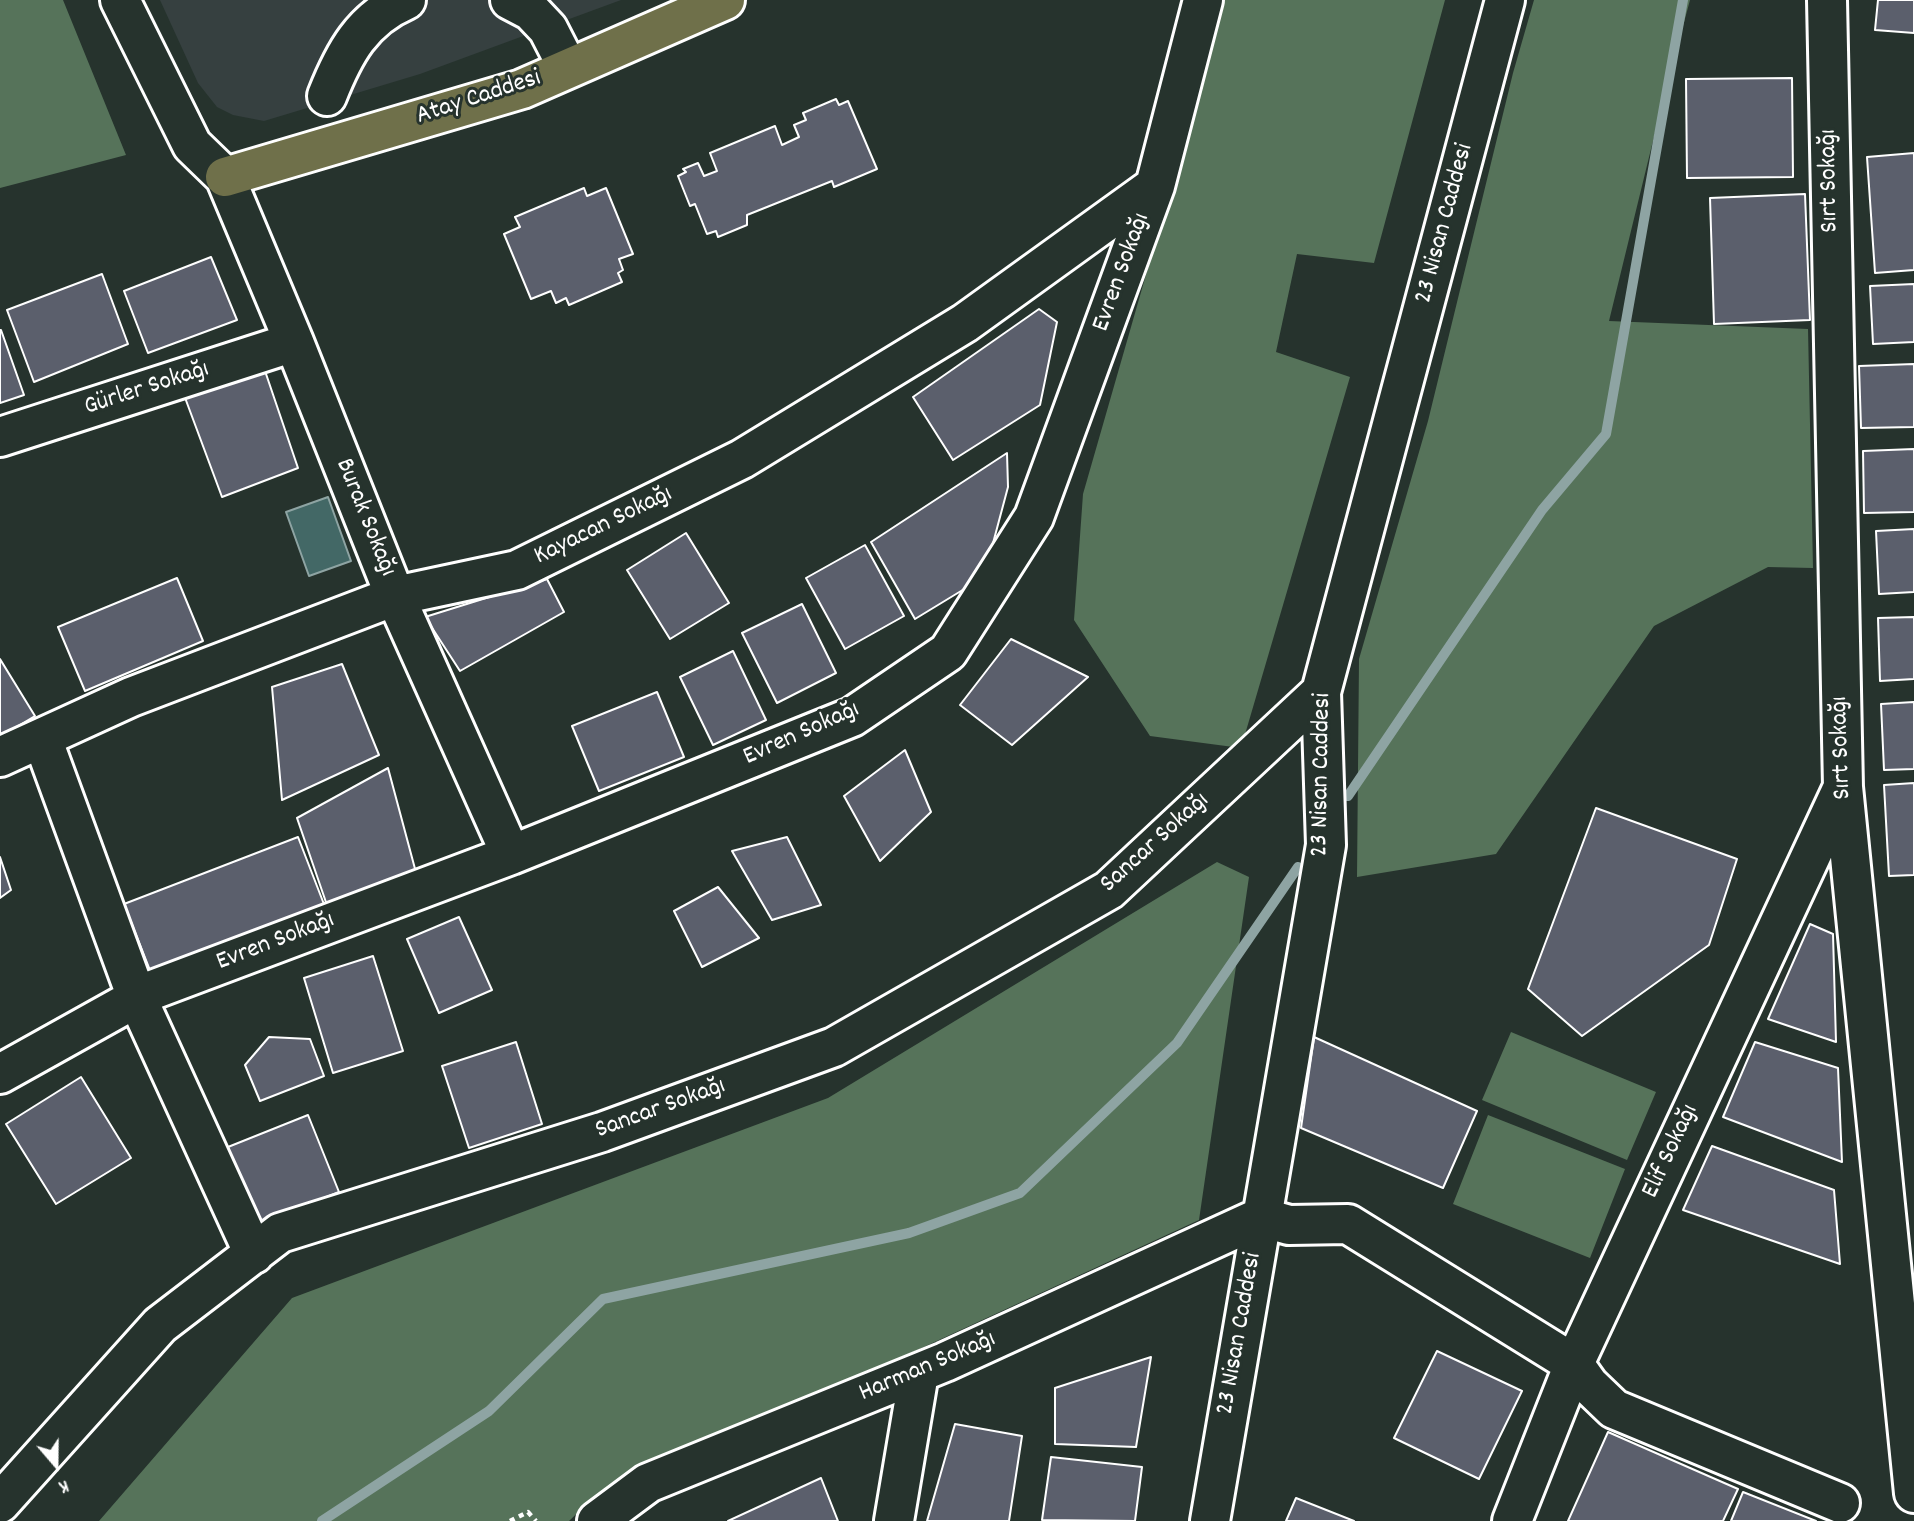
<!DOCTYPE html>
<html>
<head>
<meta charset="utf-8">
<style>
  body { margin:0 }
  #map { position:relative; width:1914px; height:1521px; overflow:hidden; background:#26332d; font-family:Dekko,sans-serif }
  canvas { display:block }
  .north { position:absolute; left:21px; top:1430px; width:70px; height:70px; -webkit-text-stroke:5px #26332d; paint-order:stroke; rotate:160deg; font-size:19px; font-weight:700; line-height:28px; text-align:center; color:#fff }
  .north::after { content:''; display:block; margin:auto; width:24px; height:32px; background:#fff; clip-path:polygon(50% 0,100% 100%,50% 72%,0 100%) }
</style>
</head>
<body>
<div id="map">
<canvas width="1914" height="1521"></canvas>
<div class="north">K</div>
</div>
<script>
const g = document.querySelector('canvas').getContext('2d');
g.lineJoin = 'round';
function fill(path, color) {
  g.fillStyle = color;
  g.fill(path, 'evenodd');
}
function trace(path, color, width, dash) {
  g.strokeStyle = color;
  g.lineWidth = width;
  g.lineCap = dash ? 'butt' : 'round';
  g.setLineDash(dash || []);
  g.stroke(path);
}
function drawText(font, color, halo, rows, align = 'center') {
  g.font = font + ' Dekko,sans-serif';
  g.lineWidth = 6;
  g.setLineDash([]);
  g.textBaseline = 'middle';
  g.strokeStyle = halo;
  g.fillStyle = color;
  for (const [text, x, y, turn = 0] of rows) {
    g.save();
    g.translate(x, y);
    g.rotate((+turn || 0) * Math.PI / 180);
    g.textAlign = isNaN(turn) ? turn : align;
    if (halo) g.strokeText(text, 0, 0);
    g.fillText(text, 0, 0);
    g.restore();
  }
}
fill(new Path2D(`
  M160,0H621L420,74L264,121L233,115L217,107L198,83Z`), '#364040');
fill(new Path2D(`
  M0,0H63L126,155L0,188Z
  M1225,0H1445L1374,263L1297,254L1276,352L1350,377L1241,748L1150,736L1074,620L1083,494Z
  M1534,0H1690L1661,108L1609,321L1808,329L1813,568L1768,567L1654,626L1496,854L1357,877L1359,659L1428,421L1513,73Z
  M1217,862L1249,877L1199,1220L590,1501L569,1521H99L292,1298L828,1098Z
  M1511,1032L1656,1092L1627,1160L1482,1100Z
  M1488,1115L1625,1169L1590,1258L1453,1204Z`), '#56735a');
const water = new Path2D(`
  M328,497L351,561L309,576L286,512Z`);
fill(water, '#436866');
trace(water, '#8ea4a3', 2);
trace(new Path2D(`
  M1348,796L1542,510L1606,434L1683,0
  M322,1521L489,1411L603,1299L909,1233L1020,1193L1177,1043L1298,867`), '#8ea4a3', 10);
const building = new Path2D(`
  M1878,0H1914V33L1875,30Z
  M1792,78L1793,177L1687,178L1686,79Z
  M836,99L839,105L848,101L877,169L834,187L832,181L747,215V225L718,237L716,231L707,234L695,204L690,206L678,176L686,172L683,169L698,163L704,176L717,171L710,153L775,126L782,145L799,137L794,125L806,120L803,113Z
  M1914,153V270L1875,273L1867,157Z
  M584,188L587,196L606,188L633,254L619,259L623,270L618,273L622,282L569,305L566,298L556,303L551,291L531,299L504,234L520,227L515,217Z
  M1805,194L1810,320L1714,324L1710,198Z
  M211,257L237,320L148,353L124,291Z
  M102,274L128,344L34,382L7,310Z
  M1914,284V342L1873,344L1870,286Z
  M1039,309L1057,322L1040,405L953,460L913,397Z
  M0,330H1L24,395L0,403Z
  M1914,364V427L1861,428L1859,366Z
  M264,368L298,468L222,497L184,395Z
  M1914,449V512L1864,513L1863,451Z
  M1007,453L1008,487L984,577L915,619L871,542Z
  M1914,529V592L1879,594L1876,531Z
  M686,533L729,603L670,639L627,570Z
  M865,545L904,616L845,649L806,578Z
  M177,578L203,641L85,691L58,627Z
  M547,579L564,612L460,671L425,617Z
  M802,604L836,673L777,703L742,633Z
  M1914,617V679L1880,681L1878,618Z
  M1011,639L1088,677L1012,745L960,705Z
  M733,651L766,720L713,745L680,677Z
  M0,659L35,716L0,737Z
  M342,664L379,755L282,800L272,687Z
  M657,692L684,757L599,791L572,726Z
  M1914,702V769L1884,770L1881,704Z
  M905,750L931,812L880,861L844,796Z
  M388,768L418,880L329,911L297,818Z
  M1914,783V875L1889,876L1884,785Z
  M1596,808L1737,859L1709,945L1582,1036L1528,989Z
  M298,837L327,912L153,978L124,904Z
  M787,837L821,905L772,920L732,851Z
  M0,857L11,890L0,898Z
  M718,887L759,938L702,967L674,911Z
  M459,917L492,990L439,1013L407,939Z
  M1810,924L1833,934L1836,1042L1768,1019Z
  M373,956L403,1051L333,1073L304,978Z
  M269,1037L310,1039L324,1076L260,1101L245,1065Z
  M1314,1037L1477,1111L1443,1188L1301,1128Z
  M516,1042L542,1124L469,1148L442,1066Z
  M1755,1042L1838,1068L1842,1162L1723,1117Z
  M81,1077L131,1158L56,1204L6,1124Z
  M308,1115L339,1192L249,1228L218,1151Z
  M1712,1146L1834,1190L1840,1264L1683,1210Z
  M1437,1351L1522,1391L1479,1479L1394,1438Z
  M1151,1357L1136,1447L1055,1444V1388Z
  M955,1424L1022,1436L1009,1521H927Z
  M1608,1432L1738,1489L1723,1521H1568Z
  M1051,1457L1142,1467L1135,1521L1042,1520Z
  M821,1478L838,1521H728Z
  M1743,1492L1816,1521H1731Z
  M1296,1498L1354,1521H1286Z`);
fill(building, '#5b5f6c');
trace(building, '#fff', 2);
const minor = new Path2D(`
  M120,0L192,145L225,177L294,342L395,596L511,855
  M510,0L531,11L548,29L568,68
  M1827,0L1843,787L1914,1493
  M327,96C344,53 362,19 406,0
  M0,437L294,342
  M42,738L137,998L254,1254
  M0,757L131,697L395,596L517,570L742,459L965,323L1155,186
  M0,1074L147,992L511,855L852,717L948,652L1034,517L1155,186L1203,0
  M1261,1217L1289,1225L1348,1224L1574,1364L1589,1385L1614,1409L1840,1503
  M0,1503L160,1325L280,1233L602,1132L834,1047L1109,890L1321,692
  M597,1521L648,1483L945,1362L1261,1217
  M894,1521L919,1373
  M1210,1521L1326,845L1321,692L1505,0
  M1512,1521L1574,1364L1843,787`);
const major = new Path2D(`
  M225,177L522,89L725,0`);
trace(minor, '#fff', 44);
trace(major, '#fff', 44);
trace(new Path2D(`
  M510,1521L528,1512L536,1521`), '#fff', 4.5, [5, 5]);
trace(minor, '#26332d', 38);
trace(major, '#6f704a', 38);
drawText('26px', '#fff', '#26332d', [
  ["Atay Caddesi",479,99,-18],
  ["Sırt Sokağı",1831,181,-91],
  ["23 Nisan Caddesi",1446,224,-75],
  ["Evren Sokağı",1123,273,-70],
  ["Gürler Sokağı",147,390,-18],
  ["Burak Sokağı",364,518,68],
  ["Kayacan Sokağı",604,527,-26],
  ["Evren Sokağı",802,735,-24],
  ["Sırt Sokağı",1843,748,-92],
  ["23 Nisan Caddesi",1323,775,-89],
  ["Sancar Sokağı",1156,844,-42],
  ["Evren Sokağı",276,943,-21],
  ["Sancar Sokağı",661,1110,-20],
  ["Elif Sokağı",1672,1152,-65],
  ["23 Nisan Caddesi",1241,1334,-80],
  ["Harman Sokağı",928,1368,-23]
]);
</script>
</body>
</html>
